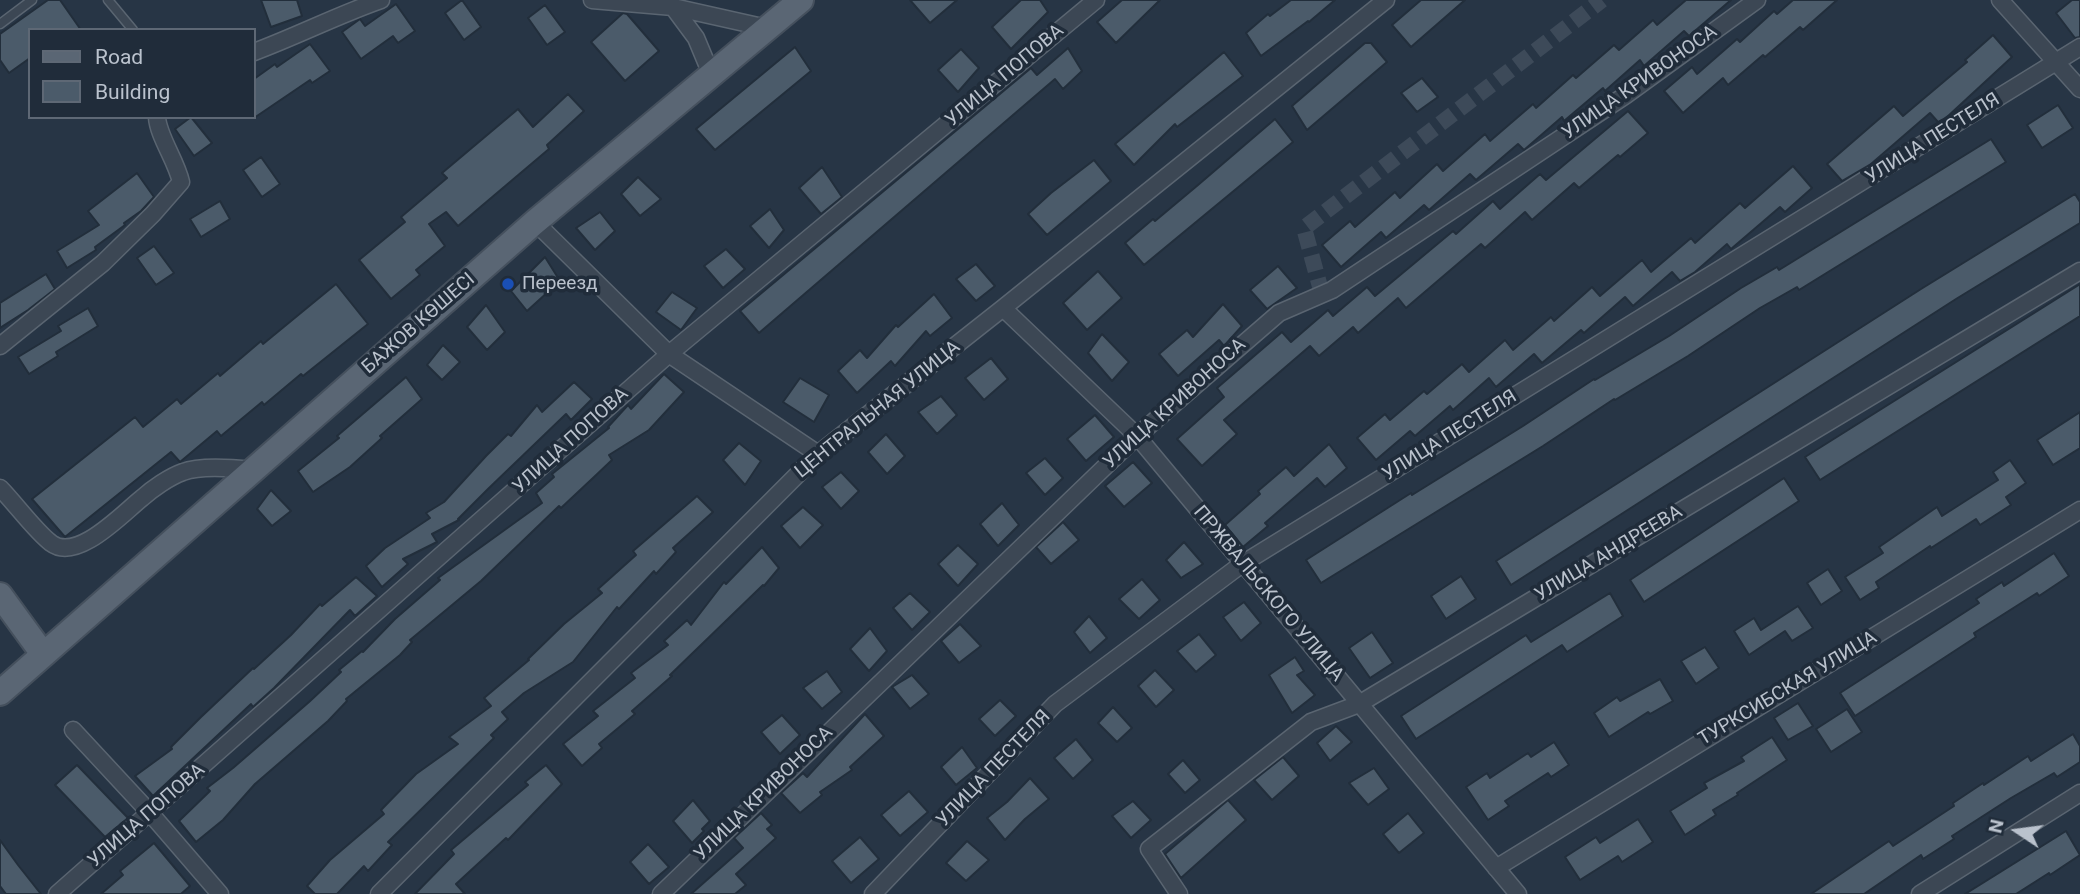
<!DOCTYPE html>
<html>
<head>
<meta charset="utf-8">
<style>
  body { margin:0 }
  #map { position:relative; width:2080px; height:894px; overflow:hidden; background:#273545; font-family:Roboto,sans-serif }
  canvas { display:block }
  .legend { position:absolute; left:28px; top:28px; width:228px; height:91px; box-sizing:border-box; background:#202c3a; border:2px solid #5e6875; margin:0; padding:9px 12px; list-style:none; font-size:21px; color:#bac2cd }
  .legend li { display:flex; align-items:center; gap:14px; height:35px }
  .legend b { width:35px; border:2px solid #5e6875 }
  .north { position:absolute; left:1982px; top:796px; width:70px; height:70px; -webkit-text-stroke:5px #202c3a; paint-order:stroke; rotate:283deg; font-size:19px; font-weight:700; line-height:28px; text-align:center; color:#bac2cd }
  .north::after { content:''; display:block; margin:auto; width:24px; height:32px; background:#bac2cd; clip-path:polygon(50% 0,100% 100%,50% 72%,0 100%) }
</style>
</head>
<body>
<div id="map">
<canvas width="2080" height="894"></canvas>
<ul class="legend">
<li><b style="height:9px;background:#5a6674"></b>Road</li>
<li><b style="height:19px;background:#4b5b6a"></b>Building</li>
</ul>
<div class="north">N</div>
</div>
<script>
const g = document.querySelector('canvas').getContext('2d');
g.lineJoin = 'round';
function fill(path, color) {
  g.fillStyle = color;
  g.fill(path, 'evenodd');
}
function trace(path, color, width, dash) {
  g.strokeStyle = color;
  g.lineWidth = width;
  g.lineCap = dash ? 'butt' : 'round';
  g.setLineDash(dash || []);
  g.stroke(path);
}
function drawText(font, color, halo, rows, align = 'center') {
  g.font = font + ' Roboto,sans-serif';
  g.lineWidth = 7;
  g.setLineDash([]);
  g.textBaseline = 'middle';
  g.strokeStyle = halo;
  g.fillStyle = color;
  for (const [text, x, y, turn = 0] of rows) {
    g.save();
    g.translate(x, y);
    g.rotate((+turn || 0) * Math.PI / 180);
    g.textAlign = isNaN(turn) ? turn : align;
    if (halo) g.strokeText(text, 0, 0);
    g.fillText(text, 0, 0);
    g.restore();
  }
}
const building = new Path2D(`
  M48,0H60L81,30H30V58L9,73L0,60V34Z
  M261,0H297L302,16L271,27Z
  M462,0L481,27L464,40L445,13Z
  M910,0H957L930,23Z
  M1021,0H1040L1048,12L1011,49L992,27Z
  M1122,0H1160L1116,43L1097,22Z
  M1291,0H1335L1309,22L1308,21L1261,56L1246,33L1268,14L1270,16Z
  M1421,0H1465L1411,47L1392,25Z
  M1686,0H1731L1689,36L1684,31L1644,66L1640,60L1605,91L1603,88L1564,121L1562,117L1524,150L1518,144L1476,180L1470,174L1429,210L1424,205L1386,238L1381,232L1341,267L1322,245L1350,221L1355,227L1395,192L1400,198L1437,164L1443,171L1485,134L1490,141L1533,104L1536,108L1573,75L1576,78L1614,45L1619,50L1653,20L1657,25Z
  M1793,0H1837L1803,30L1800,27L1765,57L1763,55L1728,85L1723,78L1683,113L1664,91L1692,67L1697,74L1737,39L1740,42L1774,11L1777,14Z
  M2072,0H2080V37L2075,38L2056,13Z
  M396,4L415,31L398,43L393,36L361,59L342,32L360,19L365,26Z
  M545,5L565,32L547,45L528,18Z
  M623,13L627,14L659,51L625,81L591,42Z
  M1993,35L2012,57L1947,117L1938,122L1930,113L1871,164L1842,181L1827,164L1894,106L1903,116L1967,62L1965,60Z
  M1365,43H1371L1387,62L1307,130L1292,106Z
  M310,44L330,71L312,83L310,80L254,118V79L275,64L277,67Z
  M795,47L811,71L715,150L696,129Z
  M1068,48L1082,71L1063,89L1055,79L759,333L740,311L1031,68L1037,75Z
  M961,49L979,68L958,92L938,70Z
  M1224,52L1243,76L1177,127L1175,124L1134,165L1115,144Z
  M1422,78L1438,97L1417,112L1401,93Z
  M568,94L584,111L547,145L549,149L458,226L446,212L429,224L445,246L416,270L420,275L391,299L359,260L405,222L401,217L447,178L442,173L518,109L533,127Z
  M2058,105L2073,128L2042,148L2027,125Z
  M1628,111L1648,133L1620,157L1618,155L1579,188L1574,183L1532,220L1525,212L1485,248L1481,244L1406,308L1398,298L1358,333L1353,327L1319,356L1310,346L1224,420L1237,434L1202,466L1177,439L1224,397L1217,388L1282,332L1291,342L1328,310L1333,316L1367,287L1375,296L1453,231L1456,234L1493,201L1500,209L1540,174L1546,180Z
  M191,117L212,143L194,156L175,129Z
  M1275,119L1293,142L1144,265L1125,243L1153,219L1155,221L1198,185Z
  M1991,139L2006,162L1799,290L1797,287L1760,308L1688,356L1615,400L1614,399L1543,446L1321,583L1306,560L1411,493L1412,495L1523,426L1594,379L1595,380L1669,336L1741,288L1777,267L1779,270Z
  M261,157L280,184L262,197L243,170Z
  M1094,160L1111,181L1047,235L1028,214L1051,193Z
  M1793,166L1812,188L1785,212L1780,207L1731,249L1727,244L1695,272L1680,281L1672,272L1633,306L1625,297L1584,333L1581,330L1542,363L1534,354L1496,387L1489,378L1453,410L1450,406L1415,436L1410,431L1376,460L1357,438L1385,414L1390,420L1424,391L1427,394L1462,364L1469,372L1505,340L1513,350L1551,317L1554,321L1592,287L1600,296L1642,260L1651,272L1691,238L1695,243L1740,203L1745,208Z
  M822,167L842,197L821,214L799,188Z
  M137,173L154,197L141,211L124,223L125,225L95,247L96,250L67,268L57,251L99,225L88,211Z
  M638,177L661,199L640,216L621,194Z
  M2075,194L2080,202V223L1956,299L1511,585L1496,561L1921,289Z
  M220,201L230,219L201,237L190,219Z
  M770,209L784,230L769,248L750,226Z
  M600,212L615,231L595,250L576,228Z
  M154,246L174,273L156,285L137,258Z
  M726,249L745,269L723,288L704,266Z
  M545,257L560,281L527,311L511,291Z
  M976,264L995,286L976,301L956,279Z
  M1278,266L1297,288L1267,309L1250,290Z
  M1098,271L1122,298L1087,330L1063,303Z
  M46,274L55,289L28,310L0,328V303Z
  M336,284L368,324L303,376L301,374L264,405L262,402L221,436L217,431L180,462L171,452L65,537L32,499L135,417L143,427L177,399L181,404L218,373L220,376L261,341L263,344Z
  M2080,284V316L1820,480L1805,457Z
  M672,292L697,308L681,330L656,312Z
  M934,294L952,318L930,336L926,331L895,366L891,361L857,393L838,371L860,350L867,358L896,325L898,327Z
  M1223,304L1242,326L1224,346L1219,340L1178,376L1159,354L1187,330L1193,337Z
  M486,305L505,332L487,350L467,327Z
  M88,308L98,326L56,352L58,356L29,374L18,357L61,331L58,326Z
  M1102,334L1129,362L1112,381L1088,353Z
  M443,345L460,362L442,380L427,365Z
  M991,358L1008,379L984,400L965,378Z
  M664,374L684,392L649,430L609,455L612,460L593,478L561,508L559,506L481,581L410,640L412,642L400,655L346,699L347,701L328,721L255,784L223,820L196,842L179,821L210,791L207,788L233,768L309,702L341,672L339,670L362,651L363,652L395,619L440,580L438,578L542,503L536,493L554,477L552,474L609,428L608,427L628,405L631,409Z
  M406,377L422,399L380,436L382,438L350,467L313,492L298,471L339,438L337,436Z
  M800,378L829,395L814,422L783,402Z
  M574,382L592,399L571,420L566,414L488,489L458,519L459,520L432,534L437,542L403,559L408,564L382,587L366,566L385,548L430,518L426,513L444,502L486,456L508,434L511,436L537,405L542,412Z
  M941,396L957,415L937,434L918,412Z
  M2080,412V448L2053,465L2037,440Z
  M1095,415L1114,437L1086,461L1067,439Z
  M886,434L905,456L887,474L868,452Z
  M739,443L761,461L745,485L723,460Z
  M1329,444L1347,468L1325,487L1317,478L1265,523L1268,526L1243,547L1225,525L1260,494L1258,491L1286,467L1294,476Z
  M1045,458L1063,478L1045,495L1026,473Z
  M2010,460L2026,483L2006,497L2011,505L1980,525L1976,519L1931,548L1930,546L1876,582L1879,588L1860,600L1845,577L1883,553L1879,547L1937,507L1942,516L1998,480L1993,472Z
  M1133,462L1152,483L1124,507L1105,486Z
  M841,472L859,491L841,509L822,487Z
  M1784,478L1799,501L1644,602L1630,580Z
  M271,490L291,511L272,526L257,509Z
  M697,496L713,512L673,548L676,552L656,574L654,571L619,609L617,607L573,662L524,693L502,712L508,719L491,735L494,738L388,842L392,845L368,871L364,866L337,894H315L307,886L330,860L384,814L381,810L416,774L458,744L449,737L491,706L484,698L529,660L528,659L564,624L602,593L598,589L636,555L633,551Z
  M1002,503L1019,525L998,546L980,524Z
  M803,507L823,525L800,548L781,526Z
  M1063,522L1079,540L1051,564L1036,547Z
  M1184,542L1203,564L1181,578L1166,560Z
  M958,545L978,564L958,586L938,564Z
  M762,547L779,568L764,586L763,585L670,675L672,676L632,711L635,714L599,744L602,748L582,766L563,744L598,716L593,711L635,678L631,673L668,645L664,641L687,620L691,625L724,582L726,584Z
  M2054,553L2069,576L2039,596L2037,593L1974,633L1976,637L1855,716L1840,693L1979,603L1976,599L2002,582L2004,586Z
  M1828,569L1842,591L1821,605L1807,583Z
  M1461,576L1476,599L1446,619L1431,596Z
  M356,577L377,596L355,616L350,610L274,688L253,707L251,704L153,796L135,776L172,749L171,747L201,717L253,668L254,669L291,635L320,604L322,606Z
  M1142,579L1160,600L1139,619L1119,599Z
  M910,593L930,612L912,630L893,608Z
  M1610,593L1623,616L1567,652L1562,645L1416,739L1401,716L1526,635L1531,642Z
  M1244,602L1261,623L1241,641L1223,617Z
  M1798,606L1813,628L1792,641L1785,631L1749,655L1734,631L1754,618L1761,630Z
  M1089,616L1107,638L1090,653L1074,632Z
  M960,624L981,646L959,663L941,641Z
  M870,628L887,651L869,671L850,649Z
  M1372,632L1393,663L1370,678L1349,648Z
  M1199,634L1216,655L1196,672L1177,651Z
  M1705,647L1719,668L1696,684L1681,661Z
  M1295,657L1304,671L1297,675L1315,695L1292,713L1269,675Z
  M1155,670L1174,690L1156,707L1138,686Z
  M827,671L842,692L822,709L803,688Z
  M912,675L929,694L910,709L892,687Z
  M1660,679L1673,701L1650,714L1648,712L1609,737L1594,713L1617,697L1620,701Z
  M1000,700L1016,716L995,736L979,719Z
  M1798,703L1813,726L1788,740L1774,718Z
  M1113,707L1132,728L1117,742L1098,723Z
  M1847,709L1862,732L1831,752L1816,729Z
  M865,714L884,736L850,767L852,770L820,792L822,795L800,813L781,793L803,773L807,777Z
  M782,715L800,735L780,754L761,732Z
  M1336,726L1352,742L1330,761L1317,743Z
  M2073,734L2080,746V762L2057,777L2054,773L2011,798L1952,836L1954,839L1923,859L1921,855L1864,894H1811L1889,841L1893,846L1954,806L1953,803L1983,783L1984,785L2028,756L2031,761Z
  M1772,737L1787,760L1737,793L1738,795L1713,810L1716,815L1685,835L1670,811L1707,788L1704,783L1744,761L1741,757Z
  M1076,739L1093,760L1073,779L1054,758Z
  M1554,742L1569,765L1551,777L1548,773L1505,801L1509,806L1488,820L1466,787L1487,773L1490,778L1528,753L1531,757Z
  M962,747L977,768L956,785L941,767Z
  M1283,757L1299,776L1272,800L1254,780Z
  M1183,760L1200,780L1185,793L1168,774Z
  M77,765L128,818L105,837L55,785Z
  M546,765L562,784L508,840L506,838L456,884L465,894H415L454,854L451,850L528,785L525,782Z
  M1374,768L1389,789L1368,805L1349,783Z
  M1030,778L1049,799L1025,819L1005,840L987,818L1007,802Z
  M909,791L928,812L900,836L881,815Z
  M693,800L710,821L702,829L704,831L692,843L673,821Z
  M1228,800L1246,820L1181,878L1165,854Z
  M1133,801L1151,820L1131,838L1112,816Z
  M761,813L772,825L767,829L776,838L736,874L746,885L735,894H691L743,848L734,838Z
  M1408,813L1424,833L1399,853L1383,834Z
  M1638,819L1653,842L1622,862L1618,856L1580,880L1565,857L1596,837L1600,843Z
  M2066,831L2080,855L2050,875L2049,873L2016,894H1965Z
  M860,837L879,859L851,883L832,861Z
  M0,840L18,865L41,894H6L0,886Z
  M967,841L989,860L966,881L946,863Z
  M154,843L190,886L181,894H101L123,875L120,871Z
  M648,844L669,867L649,884L630,862Z`);
fill(building, '#4b5b6a');
trace(building, '#222e3b', 2);
trace(new Path2D(`
  M1322,294L1304,228L1602,0`), '#3d4a59', 16, [16, 8]);
const lane = new Path2D(`
  M108,0L133,30
  M0,24L32,0`);
const street = new Path2D(`
  M592,0L673,7L767,28
  M2000,0L2080,89
  M673,7L696,38L711,74
  M254,52C297,36 338,15 381,0
  M535,222L669,354L818,454
  M1003,308L1137,436L1518,894
  M0,346L103,263L153,214L181,182C176,160 158,136 157,117
  M0,488C14,502 36,532 51,543C77,563 123,513 142,498C152,489 169,477 183,472C201,465 233,468 252,470
  M73,730L151,814L220,894
  M1496,868L2080,510
  M57,894L669,354L1096,0
  M379,894L818,454L1003,308L1386,0
  M661,894L1137,436L1279,313L1332,290L1626,95L1757,0
  M873,894L1055,704L1242,564L2080,47
  M1179,894L1149,849L1311,722L1359,704L2080,271
  M1920,894L2080,793`);
const primary = new Path2D(`
  M0,595L43,654
  M0,693L535,222L801,0`);
trace(lane, '#5a6571', 11);
trace(street, '#5a6571', 19);
trace(primary, '#45505d', 28);
trace(lane, '#3c4754', 8);
trace(street, '#3c4754', 16);
trace(primary, '#5a6674', 24);
for (const [x, y, r, color] of [
  [508,284,7,"#1a4fb4"]
]) {
  const dot = new Path2D();
  dot.arc(x, y, r, 0, 2 * Math.PI);
  g.fillStyle = color;
  g.fill(dot);
  trace(dot, '#202c3a', 2.5);
}
drawText('19px', '#bac2cd', '#202c3a', [
  ["УЛИЦА ПОПОВА",1005,76,-40],
  ["УЛИЦА КРИВОНОСА",1640,83,-35],
  ["УЛИЦА ПЕСТЕЛЯ",1933,139,-32],
  ["БАЖОВ КӨШЕСІ",419,324,-41],
  ["УЛИЦА КРИВОНОСА",1175,404,-42],
  ["ЦЕНТРАЛЬНАЯ УЛИЦА",878,410,-39],
  ["УЛИЦА ПЕСТЕЛЯ",1450,436,-32],
  ["УЛИЦА ПОПОВА",571,441,-42],
  ["УЛИЦА АНДРЕЕВА",1609,554,-31],
  ["ПРЖВАЛЬСКОГО УЛИЦА",1268,594,50],
  ["ТУРКСИБСКАЯ УЛИЦА",1788,689,-31],
  ["УЛИЦА ПЕСТЕЛЯ",994,769,-46],
  ["УЛИЦА КРИВОНОСА",764,794,-44],
  ["УЛИЦА ПОПОВА",147,816,-41]
]);
drawText('19px', '#bac2cd', '#202c3a', [
  ["Переезд",522,284]
], 'left');
</script>
</body>
</html>
